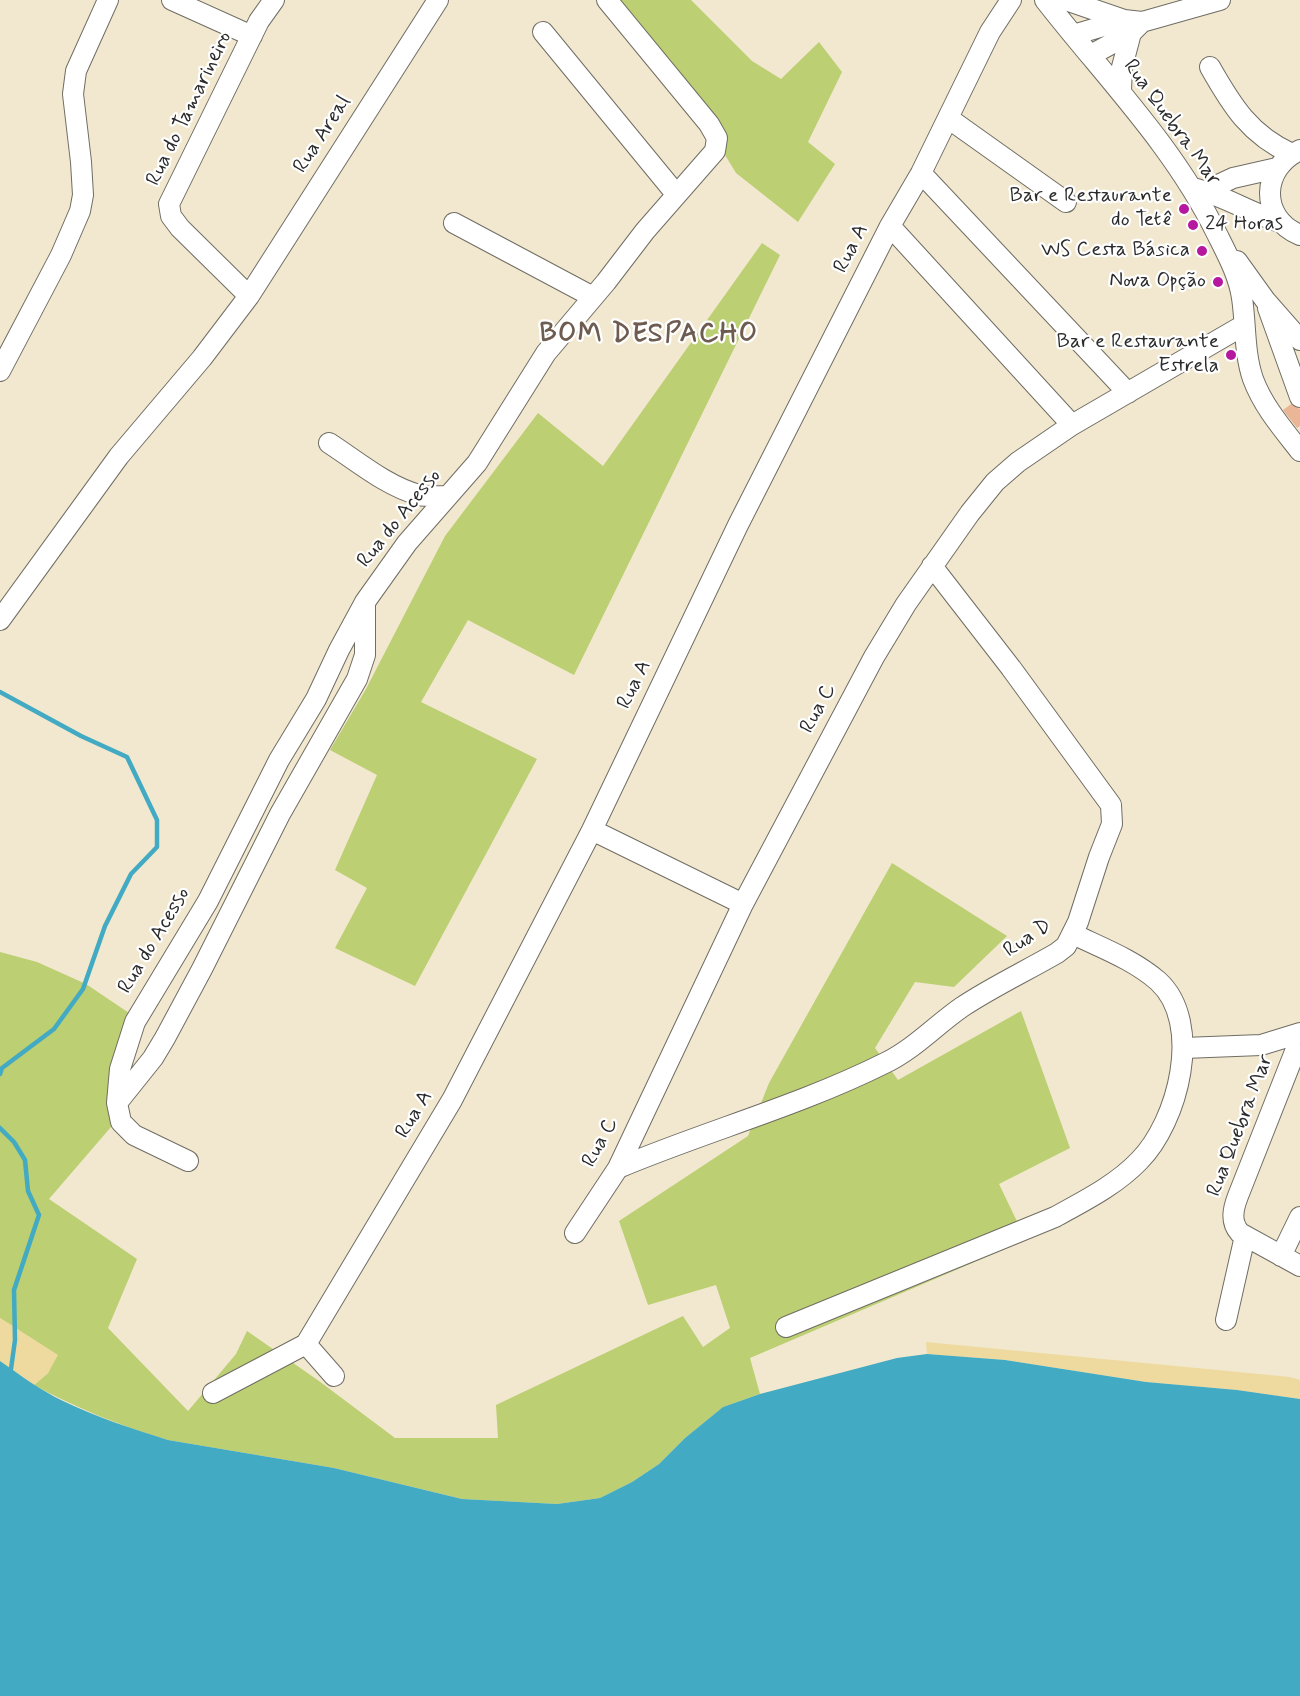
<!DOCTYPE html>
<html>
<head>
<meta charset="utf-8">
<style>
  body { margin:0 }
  canvas { display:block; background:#f1e8cf }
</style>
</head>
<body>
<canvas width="1300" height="1696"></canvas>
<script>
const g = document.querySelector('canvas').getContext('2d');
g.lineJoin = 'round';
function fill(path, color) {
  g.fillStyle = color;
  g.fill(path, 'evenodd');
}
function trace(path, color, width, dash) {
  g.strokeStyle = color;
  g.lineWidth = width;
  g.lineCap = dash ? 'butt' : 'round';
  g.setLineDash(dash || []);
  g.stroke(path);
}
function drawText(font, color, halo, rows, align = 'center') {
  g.font = font + ' Mynerve,sans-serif';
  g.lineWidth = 4.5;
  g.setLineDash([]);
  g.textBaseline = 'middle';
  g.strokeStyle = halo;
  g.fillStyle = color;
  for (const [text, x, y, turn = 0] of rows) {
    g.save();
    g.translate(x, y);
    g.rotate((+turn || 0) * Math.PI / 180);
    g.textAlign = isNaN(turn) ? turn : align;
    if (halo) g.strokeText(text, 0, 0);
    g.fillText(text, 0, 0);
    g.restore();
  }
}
fill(new Path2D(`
  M604,0H691L752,61L781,79L819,42L842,72L808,142L835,164L798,222L736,173L722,150Z
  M762,243L780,255L574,675L468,620L421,702L537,759L415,986L335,948L367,888L335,870L377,775L330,750L366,689L445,536L538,413L603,466Z
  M892,863L1007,936L954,987L915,982L875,1048L898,1080L1021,1011L1070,1148L999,1184L1026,1240L750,1358L760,1394L723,1407L685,1438L659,1464L632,1482L600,1498L557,1504L462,1499L334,1468L168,1440C121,1426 76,1408 34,1385L48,1373L57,1355L0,1318V952L37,962L86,984L129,1013L112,1071L111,1127L49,1199L137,1259L108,1328L188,1411L236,1354L247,1331L319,1381L395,1438H498L496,1405L683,1316L703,1347L730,1328L716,1285L648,1305L619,1221L748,1136L769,1083Z`), '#bccf72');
fill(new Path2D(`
  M0,1318L58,1355L48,1373L34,1385L0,1361Z
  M926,1342L1290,1377L1300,1380V1399L1237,1390L1146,1382L1005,1360L927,1354Z`), '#eeda9e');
fill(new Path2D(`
  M927,1354L1005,1360L1146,1382L1237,1390L1300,1399V1696H0V1361C20,1375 40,1390 63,1401C96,1417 133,1429 168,1440L334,1468L462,1499L557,1504L600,1498L632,1482L659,1464L685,1438L723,1407L760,1394L897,1358Z`), '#42aac2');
trace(new Path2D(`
  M0,692L81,736L127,757L157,820V847L131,874L105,926L83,989L54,1029L2,1068L0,1074
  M0,1128L14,1142L25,1160L28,1191L39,1215L14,1290L15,1340L11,1369`), '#42aac2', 4.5);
fill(new Path2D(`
  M1291,404L1300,409V426L1297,428L1283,410Z`), '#ebb696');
const minor = new Path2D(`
  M172,0L252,36
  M1045,0C1105,77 1174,146 1217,234C1227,254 1239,276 1242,298C1246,324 1244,353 1253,379C1263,406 1282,428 1300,451
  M1066,0L1124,20
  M543,32L676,194
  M1073,35L1124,20L1142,22L1220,0
  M1091,55L1131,33L1142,22
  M1210,67C1232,106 1250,135 1292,154
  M1121,90L1122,67L1131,33
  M948,118L1066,202
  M1300,150C1261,168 1259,218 1300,235
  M921,173L1128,393
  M1193,188C1223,195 1250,213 1280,222
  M1205,191L1233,178L1277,168
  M454,223L593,297
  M890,226L1072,425
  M1237,261L1265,300L1300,340
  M249,296L180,228L171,216L169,204L259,21L274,0
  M1268,308L1300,397
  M0,371L61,255L80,211L83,195L81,162L73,94L76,71L108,0
  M329,443C357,461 386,486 419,495C428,497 438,496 447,496
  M0,620L119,456L202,358L249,296L438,0
  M592,830L743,904
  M1300,1039L1238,1196C1233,1209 1230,1222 1240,1233L1300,1266
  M1184,1048L1261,1045L1300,1033
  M117,1103L153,1058L165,1038L202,969L280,814L357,679L365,655V605
  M188,1161L134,1135L121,1122L117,1103L120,1069L135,1022L208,901L279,760L316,699L339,650L365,602L407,543L477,463L546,353L606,282L645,231L715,151L717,138L709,124L607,0
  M618,1168C706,1131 799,1106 885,1063C914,1049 936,1025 962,1007C992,987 1026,971 1057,953L1066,946L1078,922L1099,857L1112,824L1111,805L1011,668L932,566
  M575,1233L618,1168L743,904L874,657L906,604L970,513L995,482L1018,462L1072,425L1244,325
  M1281,1256L1300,1217
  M1226,1320L1245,1236
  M786,1327L1055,1217C1084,1201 1116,1185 1139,1161C1178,1122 1204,1023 1158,981C1134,960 1102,948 1073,934
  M334,1376L306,1344L452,1100L592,830L738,525L890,226L921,173L990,32L1011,0
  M213,1393L306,1344`);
trace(minor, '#706d64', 22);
trace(minor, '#fff', 20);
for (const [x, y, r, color] of [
  [1184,209,6,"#b5179e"],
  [1193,225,6,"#b5179e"],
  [1202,251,6,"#b5179e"],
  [1218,282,6,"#b5179e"],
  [1231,355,6,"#b5179e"]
]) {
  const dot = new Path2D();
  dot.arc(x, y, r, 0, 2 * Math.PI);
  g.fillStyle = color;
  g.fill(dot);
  trace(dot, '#fff', 2);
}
drawText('21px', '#2b2b2b', '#fff', [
  ["Rua do Tamarineiro",190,109,-64],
  ["Rua Quebra Mar",1171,123,54],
  ["Rua Areal",323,135,-57],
  ["Rua A",852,249,-63],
  ["Rua do Acesso",400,519,-51],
  ["Rua A",635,685,-64],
  ["Rua C",819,709,-62],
  ["Rua D",1028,939,-34],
  ["Rua do Acesso",155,941,-59],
  ["Rua A",415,1115,-59],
  ["Rua Quebra Mar",1241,1126,-69],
  ["Rua C",601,1143,-62]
]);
drawText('21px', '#2b2b2b', '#fff', [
  ["Bar e Restaurante",1172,197],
  ["do Tetê",1172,221],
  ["24 Horas",1205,225,"left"],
  ["WS Cesta Básica",1190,251],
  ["Nova Opção",1206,282],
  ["Bar e Restaurante",1219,343],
  ["Estrela",1219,367]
], 'right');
g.letterSpacing = '1.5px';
drawText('bold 27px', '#6e5c50', '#fff', [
  ["BOM DESPACHO",649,335]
]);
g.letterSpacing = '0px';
</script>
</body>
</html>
